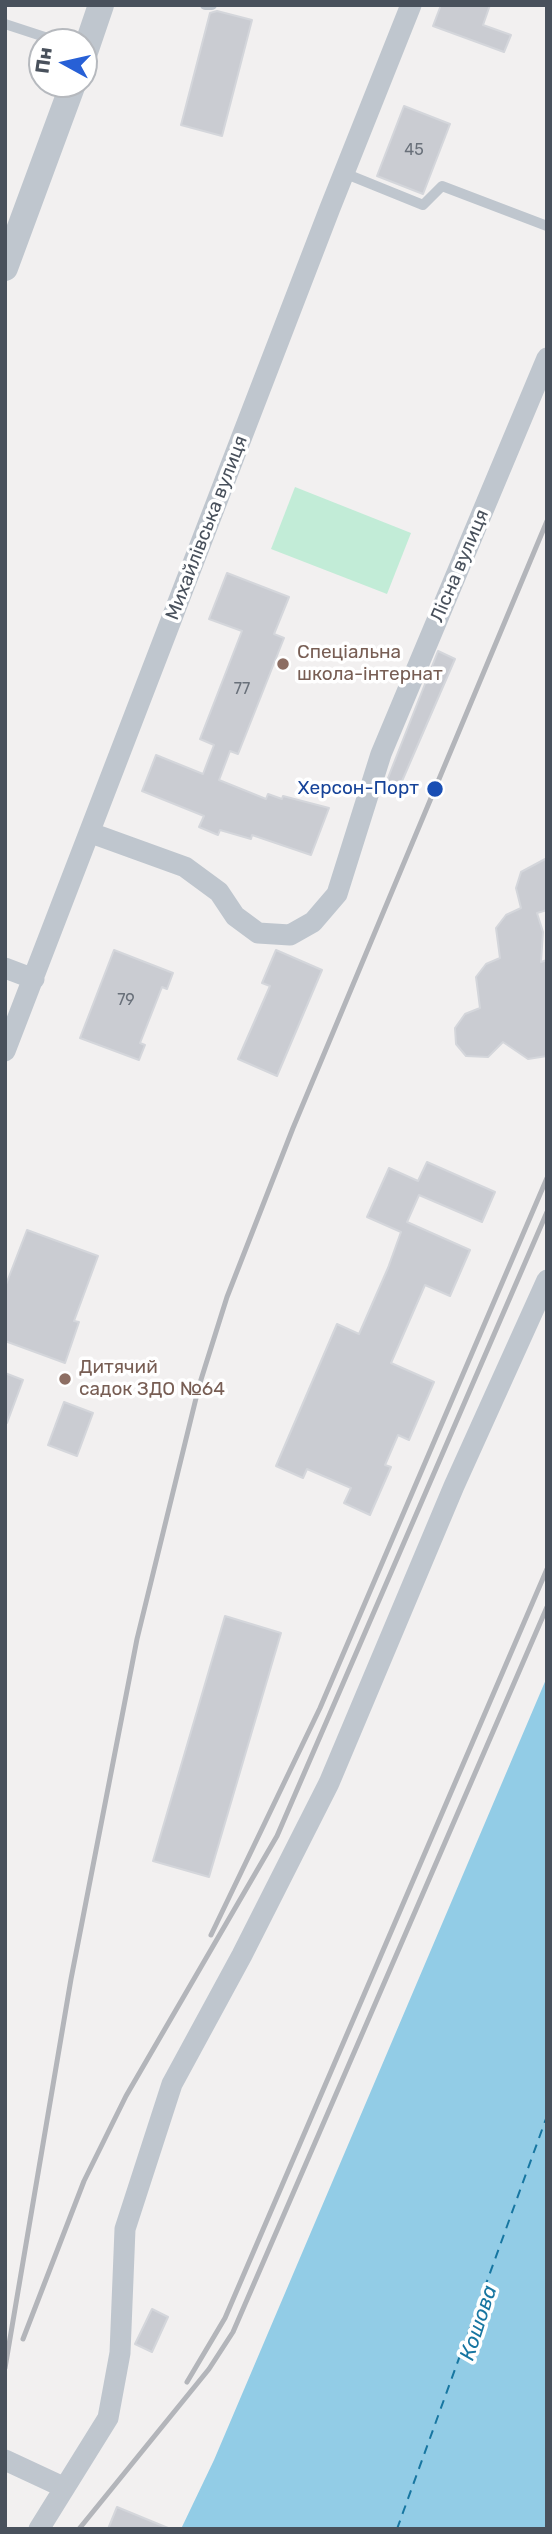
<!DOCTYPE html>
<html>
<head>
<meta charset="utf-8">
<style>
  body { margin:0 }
  #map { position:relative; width:552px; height:2534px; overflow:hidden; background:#f2f0f0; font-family:Rubik,sans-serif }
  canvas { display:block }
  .frame { position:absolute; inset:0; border:7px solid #49515c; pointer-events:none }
  .north { position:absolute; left:28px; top:28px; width:70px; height:70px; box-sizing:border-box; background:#fff; border:2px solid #b6b9be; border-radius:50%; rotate:278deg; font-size:19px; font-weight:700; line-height:28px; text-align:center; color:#49515c }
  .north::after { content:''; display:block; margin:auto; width:24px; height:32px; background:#2760d6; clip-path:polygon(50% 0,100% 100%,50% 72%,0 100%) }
</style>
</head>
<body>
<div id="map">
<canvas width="552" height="2534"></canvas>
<div class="frame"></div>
<div class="north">Пн</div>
</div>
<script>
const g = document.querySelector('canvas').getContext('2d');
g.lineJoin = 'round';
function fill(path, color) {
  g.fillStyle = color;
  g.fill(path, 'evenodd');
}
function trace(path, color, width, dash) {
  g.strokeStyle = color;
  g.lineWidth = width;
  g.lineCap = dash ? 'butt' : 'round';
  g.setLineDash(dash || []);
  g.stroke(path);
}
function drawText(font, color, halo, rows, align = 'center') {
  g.font = font + ' Rubik,sans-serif';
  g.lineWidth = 7;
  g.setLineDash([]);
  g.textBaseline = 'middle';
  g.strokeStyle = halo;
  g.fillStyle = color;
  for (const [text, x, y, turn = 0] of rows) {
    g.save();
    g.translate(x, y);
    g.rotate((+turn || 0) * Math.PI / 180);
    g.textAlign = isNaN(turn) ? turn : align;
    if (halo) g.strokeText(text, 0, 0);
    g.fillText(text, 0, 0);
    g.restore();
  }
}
fill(new Path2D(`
  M295,487L411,533L387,594L271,549Z`), '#c2ecd7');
fill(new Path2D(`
  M547,1677V2529H181L214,2460Z`), '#92cce6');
trace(new Path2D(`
  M397,2529L547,2116`), '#1776a1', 2, [9, 7]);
const building = new Path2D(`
  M441,5H490L483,25L511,35L504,52L433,26Z
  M217,11L252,20L222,136L181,125L210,13Z
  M404,106L450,124L423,194L377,176Z
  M227,573L289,597L274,634L284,638L238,754L230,751L219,780L266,799L268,794L282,799L283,796L329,808L311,855L252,835L251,839L220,830L218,835L199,827L204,816L142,791L156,755L203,774L214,745L200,739L242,631L209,619Z
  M438,651L455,659L399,788L386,783Z
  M547,858V910L537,913L543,932L541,962L547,960V1056L528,1059L503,1042L488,1057L466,1056L456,1044L455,1028L465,1014L480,1008L476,977L486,964L500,958L496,928L506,915L521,908L516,888L521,872Z
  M114,950L173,973L167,989L162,987L140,1043L145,1045L139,1060L80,1038Z
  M276,950L322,970L277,1076L238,1059L270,986L262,983Z
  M427,1162L495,1192L482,1222L419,1195L407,1222L470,1250L450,1296L425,1285L391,1363L434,1382L409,1440L398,1435L385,1465L391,1467L370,1515L344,1503L351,1488L307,1469L303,1478L276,1466L337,1324L359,1334L388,1268L401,1232L367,1217L389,1168L418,1181Z
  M27,1230L98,1256L74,1321L79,1322L65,1363L5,1341V1287Z
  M5,1373L23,1380L7,1423H5Z
  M64,1402L93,1413L77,1456L48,1445Z
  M225,1616L281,1633L209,1877L153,1861Z
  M152,2309L168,2317L152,2352L135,2344Z
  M117,2507L168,2528V2529H108Z`);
fill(building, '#caccd2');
trace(building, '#d4d6db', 2);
trace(new Path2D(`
  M205,5H212
  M5,24L60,42
  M344,173L423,205L442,186L547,226`), '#bfc6ce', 10);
trace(new Path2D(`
  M91,833L185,867L219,892L235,916L258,933L290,935L313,922L337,894L381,754L547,358
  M5,968L34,979
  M5,1051L330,208L411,5
  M5,2460L63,2487
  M39,2529L108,2418L120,2353L125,2229L172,2084L242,1955L329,1783L454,1486L547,1280`), '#bfc6ce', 21);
trace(new Path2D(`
  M84,55L101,5
  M5,268L73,84`), '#bfc6ce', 26);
trace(new Path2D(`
  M211,1935L320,1708L547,1178
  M23,2339L84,2181L126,2096L277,1836L547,1212
  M5,2368L71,1979L137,1639L199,1386L227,1297L293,1128L547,521
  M187,2382L225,2318L547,1569
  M79,2529L209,2369L233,2332L547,1607`), '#b3b5ba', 5);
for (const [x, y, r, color] of [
  [283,664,7,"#8d6e63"],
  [435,789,9,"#1a4fb4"],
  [65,1379,7,"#8d6e63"]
]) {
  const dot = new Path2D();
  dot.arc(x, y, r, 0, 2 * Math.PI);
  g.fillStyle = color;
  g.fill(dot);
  trace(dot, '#fff', 2.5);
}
drawText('16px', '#69707a', null, [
  ["45",414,150],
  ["77",242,689],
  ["79",126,1000]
]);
drawText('19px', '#49515c', '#fff', [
  ["Михайлівська вулиця",207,528,-69],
  ["Лісна вулиця",460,566,-67]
]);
drawText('19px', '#785e54', '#fff', [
  ["Спеціальна",297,653],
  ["школа-інтернат",297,675],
  ["Дитячий",79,1368],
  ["садок ЗДО №64",79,1390]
], 'left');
drawText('19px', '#164399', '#fff', [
  ["Херсон-Порт",419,789]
], 'right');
drawText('italic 21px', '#1776a1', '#fff', [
  ["Кошова",479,2323,-72]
]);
</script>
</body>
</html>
